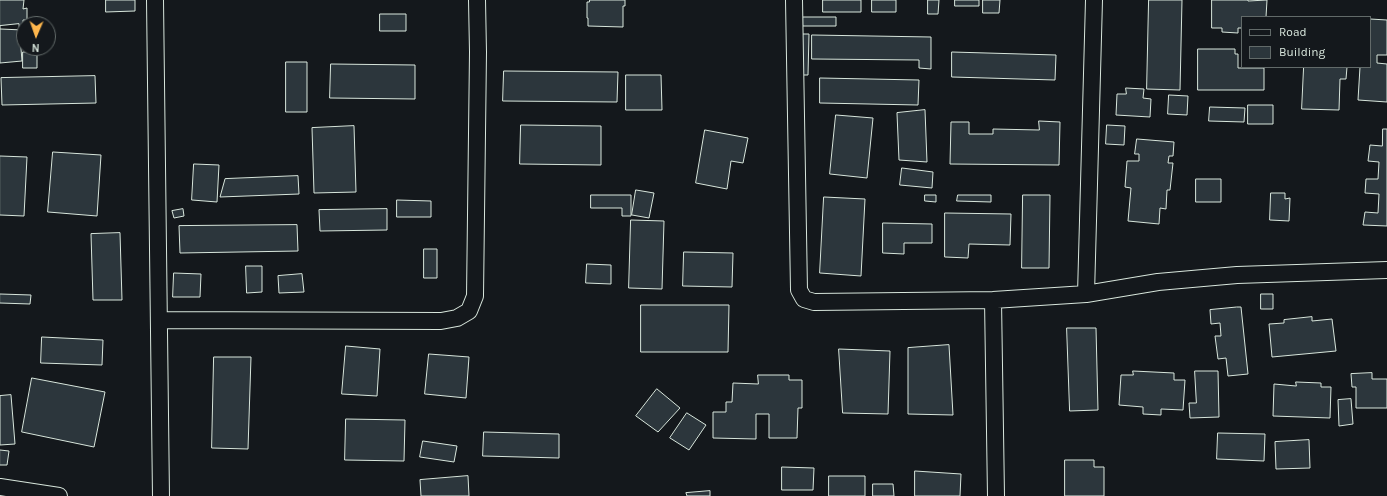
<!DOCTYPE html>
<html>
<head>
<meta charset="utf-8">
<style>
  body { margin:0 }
  #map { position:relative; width:1387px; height:496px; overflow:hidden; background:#14181c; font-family:Karla,sans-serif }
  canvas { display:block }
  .legend { position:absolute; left:1241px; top:16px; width:130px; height:52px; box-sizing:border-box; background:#14181c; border:1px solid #626a69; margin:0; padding:5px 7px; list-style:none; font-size:12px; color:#d8e6dc }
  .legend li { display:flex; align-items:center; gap:8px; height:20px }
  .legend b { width:20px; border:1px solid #626a69 }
  .north { position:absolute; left:16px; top:16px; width:40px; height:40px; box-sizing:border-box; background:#14181c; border:1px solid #626a69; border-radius:50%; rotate:182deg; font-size:11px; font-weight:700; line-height:16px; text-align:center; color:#d8e6dc }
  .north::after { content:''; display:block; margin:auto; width:14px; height:18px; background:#ffb74d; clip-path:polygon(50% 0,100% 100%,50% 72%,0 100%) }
</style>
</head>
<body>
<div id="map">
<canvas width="1387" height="496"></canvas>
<ul class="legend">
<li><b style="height:5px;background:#14181c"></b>Road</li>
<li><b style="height:11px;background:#2c363c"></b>Building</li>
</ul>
<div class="north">N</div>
</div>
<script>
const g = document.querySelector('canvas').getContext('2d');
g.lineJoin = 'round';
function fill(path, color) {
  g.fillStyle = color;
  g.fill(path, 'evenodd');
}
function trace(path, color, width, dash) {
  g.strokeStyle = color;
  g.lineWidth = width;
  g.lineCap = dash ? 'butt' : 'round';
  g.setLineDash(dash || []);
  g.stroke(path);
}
const building = new Path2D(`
  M0,0H24L23,9L27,8V20H23V30L0,29Z
  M106,0H135V11L106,12Z
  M590,0H625V6H623V27L588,26V18H587V2H589Z
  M823,0H861V12H823Z
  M872,0H896V12H872Z
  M928,0H939L938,14H928Z
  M955,0H979V6H955Z
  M983,0H1000L999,13H983Z
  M1149,0H1182L1180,90L1147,89Z
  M1212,0H1248V1L1267,0L1266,17H1242V28H1238V33L1222,32V28H1212Z
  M380,14H406V31H380Z
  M803,17H836V26H803Z
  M1370,19L1387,20V55H1377V63L1387,64V102L1358,100L1360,67H1370Z
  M19,24L22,61L0,63V26Z
  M802,34H809L808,75H801Z
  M812,35L931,37V69L919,68V60L812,59Z
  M1198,49H1235V54H1238V68H1264V90H1198Z
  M23,52H37V68H23Z
  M952,52L1056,55L1055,80L952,77Z
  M286,62H307V112H286Z
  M331,64L415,65V99L330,98Z
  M1304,67H1347L1346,79H1340L1339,110L1302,109Z
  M504,71L618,72L617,102L503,101Z
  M626,75H661L662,110H626Z
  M95,76L96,103L2,105L1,78Z
  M820,78L919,80L918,105L820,103Z
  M1126,88L1144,89L1143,98L1151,99L1150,117L1116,115L1117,94H1126Z
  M1169,95L1188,96L1187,115L1168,114Z
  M1248,105H1273V124H1248Z
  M1210,107L1245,108L1244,122L1209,121Z
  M925,110L927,162L899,160L897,113Z
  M836,115L873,118L867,178L830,174Z
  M1039,121L1060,122L1059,165L950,164L951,122H969V134H993V129L1039,130Z
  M521,125L601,126V165L520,164Z
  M1107,125L1125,126L1124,145L1106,144Z
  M354,126L356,192L314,193L312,128Z
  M1383,129H1387V226L1363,225L1365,212L1378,213L1379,194L1365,193L1366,179H1378L1379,162L1368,161L1370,145L1382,146Z
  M705,130L748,138L743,163L731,161L727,189L696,183Z
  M1137,139L1174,142L1173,156H1169L1168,163H1173L1170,190H1167L1166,209L1160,208L1159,224L1128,221L1131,188L1125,187L1127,161H1139V154H1135Z
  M53,152L101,155L97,216L48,212Z
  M0,156L27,157L24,216L0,215Z
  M194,164L219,165L217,202L192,200Z
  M902,168L933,172L932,188L900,185Z
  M298,176L299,194L220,197L225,179Z
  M1196,179H1221V202H1196Z
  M636,190L654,193L649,218L632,215Z
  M1271,193H1285V199L1290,198L1289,221L1270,220Z
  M591,195H631V216H622V208H591Z
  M925,195H936V202L925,201Z
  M958,195H991V202L957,201Z
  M1023,195H1050L1049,268H1022Z
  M824,197L865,199L861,276L820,273Z
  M397,200L431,201V217H397Z
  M183,209L184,216L174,218L172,211Z
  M387,209V230L320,231L319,210Z
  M945,213L1011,214L1010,245L969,244L968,258L945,257Z
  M631,220L664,221L662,289L629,288Z
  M883,223L932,224V243H904V254L883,253Z
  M297,225L298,251L180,253L179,226Z
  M120,233L122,300H93L91,234Z
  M424,249H437V278H424Z
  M684,252L733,253L732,287L683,286Z
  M587,264L611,265V284L586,283Z
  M246,266H262V292L247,293Z
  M174,273L201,274L200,297H173Z
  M302,274L304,292L279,293L278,276Z
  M0,294L31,295L30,304L0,303Z
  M1261,294H1273V309H1261Z
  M641,305H729L728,352H641Z
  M1237,307H1241L1248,374L1228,376L1226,358L1218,359L1215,336H1221L1220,323L1211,324L1210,310Z
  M1312,317V321L1332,319L1336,351L1272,357L1269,324L1284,323V320Z
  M1067,328H1096L1098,410L1070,411Z
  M42,337L103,340L102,365L41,363Z
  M949,345L953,415L908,414V348Z
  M346,346L380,349L377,396L342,394Z
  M839,349L890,351L888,414L843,413Z
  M429,354L469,357L466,398L425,394Z
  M214,357H251L248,449L212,448Z
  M1133,371L1174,373V380H1185L1183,410L1161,409V415L1143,414V407L1119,405L1121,375H1133Z
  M1195,371H1218L1219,417L1190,418L1189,403H1196Z
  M1372,373V379H1387V408H1356V387H1352L1351,374Z
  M758,375H789V380H802V408H798L797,438H769V414H756V439L713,438V412H726V402H732L733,383L758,384Z
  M32,378L105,392L94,447L22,432Z
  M1296,382L1321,383V387H1331L1330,418L1273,416L1274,384L1296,386Z
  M657,389L680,408L658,432L636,416Z
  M11,395L15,444L0,445V396Z
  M1351,399L1353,424L1339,426L1338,400Z
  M687,413L706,425L689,450L670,438Z
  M346,419L405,420L404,461L345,460Z
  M484,432L559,434V458L483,456Z
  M1218,433L1265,434L1264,461L1217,459Z
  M1309,440L1310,468L1276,469L1275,442Z
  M423,441L457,446L454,462L420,457Z
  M0,450L9,451L7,465H0Z
  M1065,460H1094V467H1104V496H1065Z
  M782,467L814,468L813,490H782Z
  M915,471L961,474L960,496H915Z
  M468,476L469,496H421L420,480Z
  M829,476H865V496H829Z
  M873,484H893L894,496H873Z
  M710,491V496H687L686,493Z`);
fill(building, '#2c363c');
trace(building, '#d8e6dc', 1);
const minor = new Path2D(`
  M155,0L161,496
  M794,0L799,290L804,299L814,302L993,300L1086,294L1094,0
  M1086,294L1158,282L1237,275L1387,270
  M993,300L996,496
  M159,320L441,321L457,318L469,311L475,296L478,52L477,0
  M0,487L59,496`);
trace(minor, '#d8e6dc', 18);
trace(minor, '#14181c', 16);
</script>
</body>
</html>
